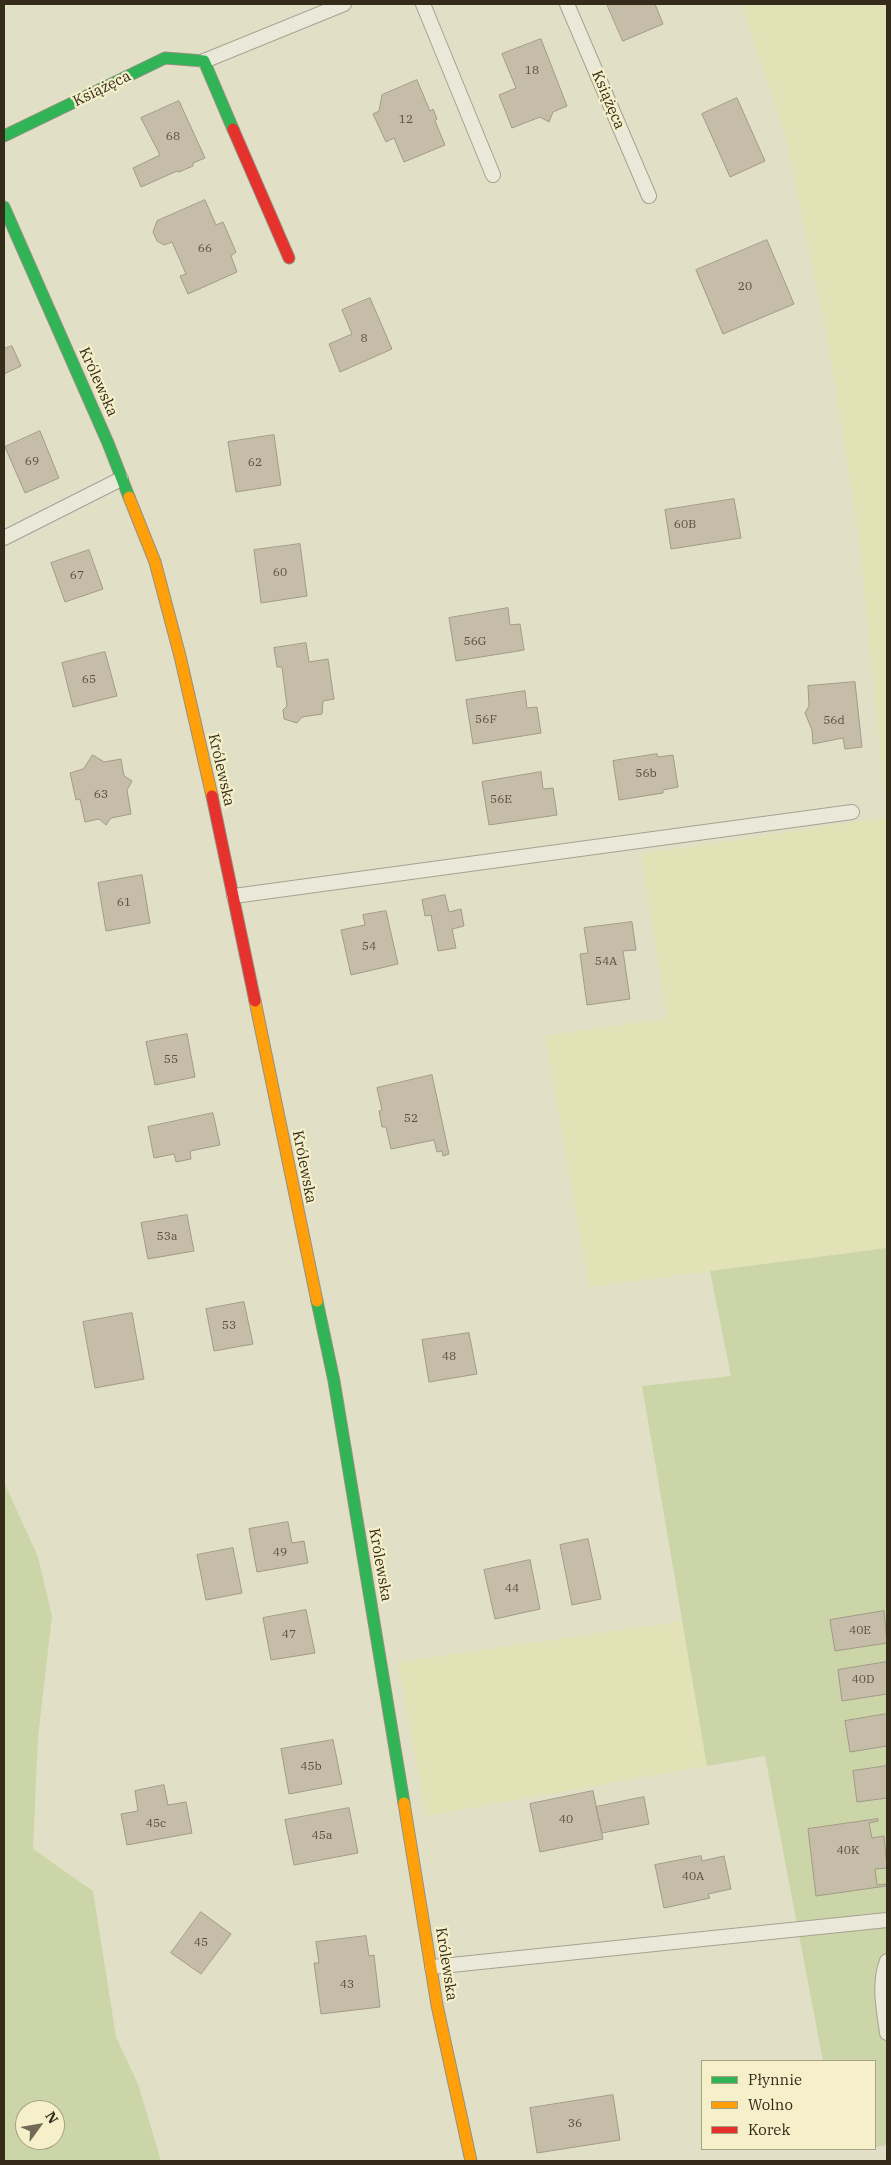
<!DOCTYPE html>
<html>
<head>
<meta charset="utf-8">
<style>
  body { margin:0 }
  #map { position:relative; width:891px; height:2165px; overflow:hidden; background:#e2dfc7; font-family:"IBM Plex Serif",serif }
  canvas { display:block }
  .frame { position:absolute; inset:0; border:5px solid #342b1a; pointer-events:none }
  .legend { position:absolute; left:701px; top:2060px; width:175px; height:90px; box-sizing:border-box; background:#f5f0ca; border:1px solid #a8a184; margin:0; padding:6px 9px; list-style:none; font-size:15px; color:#342b1a }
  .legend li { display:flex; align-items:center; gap:10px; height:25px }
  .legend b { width:25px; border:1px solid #a8a184 }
  .north { position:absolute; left:15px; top:2100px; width:50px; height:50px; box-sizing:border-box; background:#f5f0ca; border:1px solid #a8a184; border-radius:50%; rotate:58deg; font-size:14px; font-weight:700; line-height:20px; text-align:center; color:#342b1a }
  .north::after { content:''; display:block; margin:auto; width:18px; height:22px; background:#716a57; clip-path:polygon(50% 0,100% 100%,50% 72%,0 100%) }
</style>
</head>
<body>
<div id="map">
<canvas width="891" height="2165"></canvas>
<div class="frame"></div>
<ul class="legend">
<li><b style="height:6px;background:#30b455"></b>Płynnie</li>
<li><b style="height:6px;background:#ff9f0a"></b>Wolno</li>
<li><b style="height:6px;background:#e5322d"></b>Korek</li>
</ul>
<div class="north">N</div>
</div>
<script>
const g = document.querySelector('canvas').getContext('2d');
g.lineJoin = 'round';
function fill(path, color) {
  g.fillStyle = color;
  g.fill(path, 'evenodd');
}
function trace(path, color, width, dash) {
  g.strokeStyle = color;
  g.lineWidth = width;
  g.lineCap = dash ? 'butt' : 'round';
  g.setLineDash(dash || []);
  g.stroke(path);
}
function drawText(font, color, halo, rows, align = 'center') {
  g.font = font + ' "IBM Plex Serif",serif';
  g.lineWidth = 4.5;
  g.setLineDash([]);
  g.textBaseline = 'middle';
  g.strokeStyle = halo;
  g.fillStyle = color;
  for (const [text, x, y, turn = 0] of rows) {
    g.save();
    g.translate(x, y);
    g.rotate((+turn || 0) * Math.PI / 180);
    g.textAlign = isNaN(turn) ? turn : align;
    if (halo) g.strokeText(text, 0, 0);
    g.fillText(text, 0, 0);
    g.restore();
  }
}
fill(new Path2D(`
  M741,4H887V1248L589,1287L545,1036L667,1018L641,854L887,817L859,538L829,348L785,132Z
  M682,1621L707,1766L426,1816L398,1662Z`), '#e3e2b6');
fill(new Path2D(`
  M887,1248V2145L875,2147V2061H823L765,1756L707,1766L642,1386L731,1376L710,1271Z
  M4,1482L38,1557L52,1616L38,1737L33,1849L93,1891L116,2037L138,2084L161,2161H4ZM25,2110H55V2140H25Z`), '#ccd5a8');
const building = new Path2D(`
  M607,4H655L663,24L623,41Z
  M541,39L567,106L553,112L549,122L540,117L512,128L499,95L516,88L502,54Z
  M417,80L430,111L433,109L437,119L435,121L445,145L404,162L394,138L386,142L373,114L379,111L382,95Z
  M737,98L765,161L730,177L702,114Z
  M179,101L205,158L193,163V166L179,172L177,171L141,187L133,168L160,155L141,118Z
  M205,200L216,225L223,222L236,252L231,256L237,272L188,294L180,276L186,274L172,242L164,245L157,241L153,232L157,221Z
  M767,240L794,304L723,334L696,270Z
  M370,298L392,349L340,372L329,344L352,334L342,310Z
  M12,346L21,366L4,374V349Z
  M40,431L59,478L25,493L5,447Z
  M274,435L281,485L236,492L228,442Z
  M734,499L741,538L671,549L665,510Z
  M300,544L307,596L261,603L254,550Z
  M89,550L103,589L65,602L51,563Z
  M508,608L510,625L520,624L524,650L456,661L449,618Z
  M306,643L309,662L328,659L334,699L323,701L322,714L302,717L297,723L284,719L283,710L287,706L282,667H277L274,648Z
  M105,652L117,696L73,707L62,663Z
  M855,682L862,747L845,749L843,738L813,744L812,730L805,713L809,706L808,686Z
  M525,691L527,708L537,707L541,733L473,744L466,700Z
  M657,754L658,757L673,755L678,787L663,790V793L619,800L613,761Z
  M93,755L104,762L121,759L124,776L132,781L127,790L131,814L111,818L106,825L99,819L85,822L80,799L76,800L70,773L83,769Z
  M541,772L543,789L553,788L557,815L489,825L482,782Z
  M142,875L150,923L106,931L98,883Z
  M445,895L449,912L461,909L464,926L452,929L456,948L438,951L431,915L425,916L422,900Z
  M386,911L398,964L351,975L341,930L365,925L363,915Z
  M632,922L636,950L623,951L630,999L587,1005L580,954L588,953L584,928Z
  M187,1034L195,1077L155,1085L146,1042Z
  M432,1075L449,1154L443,1156L442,1151L437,1152L434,1140L391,1149L386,1127H382L379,1111L382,1110L377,1088Z
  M213,1113L220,1145L190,1151L191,1159L176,1162L174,1154L154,1158L148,1127Z
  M187,1215L194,1251L148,1259L141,1223Z
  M244,1302L253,1344L214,1351L206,1309Z
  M132,1313L144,1379L95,1388L83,1322Z
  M469,1333L477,1374L429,1382L422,1340Z
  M288,1522L292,1543L304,1541L308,1563L257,1572L249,1529Z
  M588,1539L601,1599L572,1605L560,1545Z
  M233,1548L242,1593L206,1600L197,1555Z
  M530,1560L540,1609L495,1619L484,1570Z
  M306,1610L315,1653L271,1660L263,1618Z
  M884,1611L887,1643L835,1651L830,1620Z
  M887,1662V1694L842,1701L838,1670Z
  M887,1714V1746L850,1752L845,1721Z
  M333,1740L342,1784L289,1794L281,1749Z
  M887,1766V1798L857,1802L853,1771Z
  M164,1785L168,1805L186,1802L192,1833L127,1845L121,1814L138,1811L135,1791Z
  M593,1791L603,1839L540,1852L530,1804Z
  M644,1797L649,1824L602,1833L596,1807Z
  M349,1808L358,1853L294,1865L285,1820Z
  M878,1819V1821L869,1823L872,1838L884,1836L887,1868L875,1869L877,1885L886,1884V1886L816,1896L808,1829Z
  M701,1856L702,1861L724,1856L731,1889L708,1894L710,1898L664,1908L655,1865Z
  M201,1912L231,1934L201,1974L171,1953Z
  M366,1936L369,1956L374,1955L380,2007L321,2014L314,1963H319L316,1942Z
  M613,2095L620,2140L537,2153L530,2108Z`);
fill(building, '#c6bda8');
trace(building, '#a19a87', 1);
const lane = new Path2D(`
  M423,4L493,175
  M567,4L649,196
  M204,61L344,4
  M4,538L121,479
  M234,896L852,812
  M887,1961C878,1985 884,2009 887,2033
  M432,1967L887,1920`);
const fast = new Path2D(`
  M4,136L165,58L204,61L233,129
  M4,207L108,443L129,497
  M317,1301L334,1381L404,1803`);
const slow = new Path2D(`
  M129,497L155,562L180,656L212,796
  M255,1001L317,1301
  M404,1803L437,2005L471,2161`);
const jam = new Path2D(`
  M233,129L289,258
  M212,796L255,1001`);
trace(lane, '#a6a291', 16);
trace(fast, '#969181', 13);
trace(slow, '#969181', 13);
trace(jam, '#969181', 13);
trace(lane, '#eae8d9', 14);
trace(fast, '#30b455', 11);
trace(slow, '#ff9f0a', 11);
trace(jam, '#e5322d', 11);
drawText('12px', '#58503e', null, [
  ["18",532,71],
  ["12",406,120],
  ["68",173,137],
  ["66",205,249],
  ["20",745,287],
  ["8",364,339],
  ["69",32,462],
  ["62",255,463],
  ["60B",685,525],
  ["60",280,573],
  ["67",77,576],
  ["56G",475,642],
  ["65",89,680],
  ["56F",486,720],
  ["56d",834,721],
  ["56b",646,774],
  ["63",101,795],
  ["56E",501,800],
  ["61",124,903],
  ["54",369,947],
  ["54A",606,962],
  ["55",171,1060],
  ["52",411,1119],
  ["53a",167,1237],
  ["53",229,1326],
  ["48",449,1357],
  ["49",280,1553],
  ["44",512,1589],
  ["40E",860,1631],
  ["47",289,1635],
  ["40D",863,1680],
  ["45b",311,1767],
  ["40",566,1820],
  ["45c",156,1824],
  ["45a",322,1836],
  ["40K",848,1851],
  ["40A",693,1877],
  ["45",201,1943],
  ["43",347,1985],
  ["36",575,2124]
]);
drawText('15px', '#342b1a', '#f5f0ca', [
  ["Książęca",102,89,-26],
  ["Książęca",608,100,67],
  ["Królewska",98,382,66],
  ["Królewska",221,770,77],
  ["Królewska",304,1167,79],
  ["Królewska",380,1565,80],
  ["Królewska",446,1964,81]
]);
</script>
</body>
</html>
